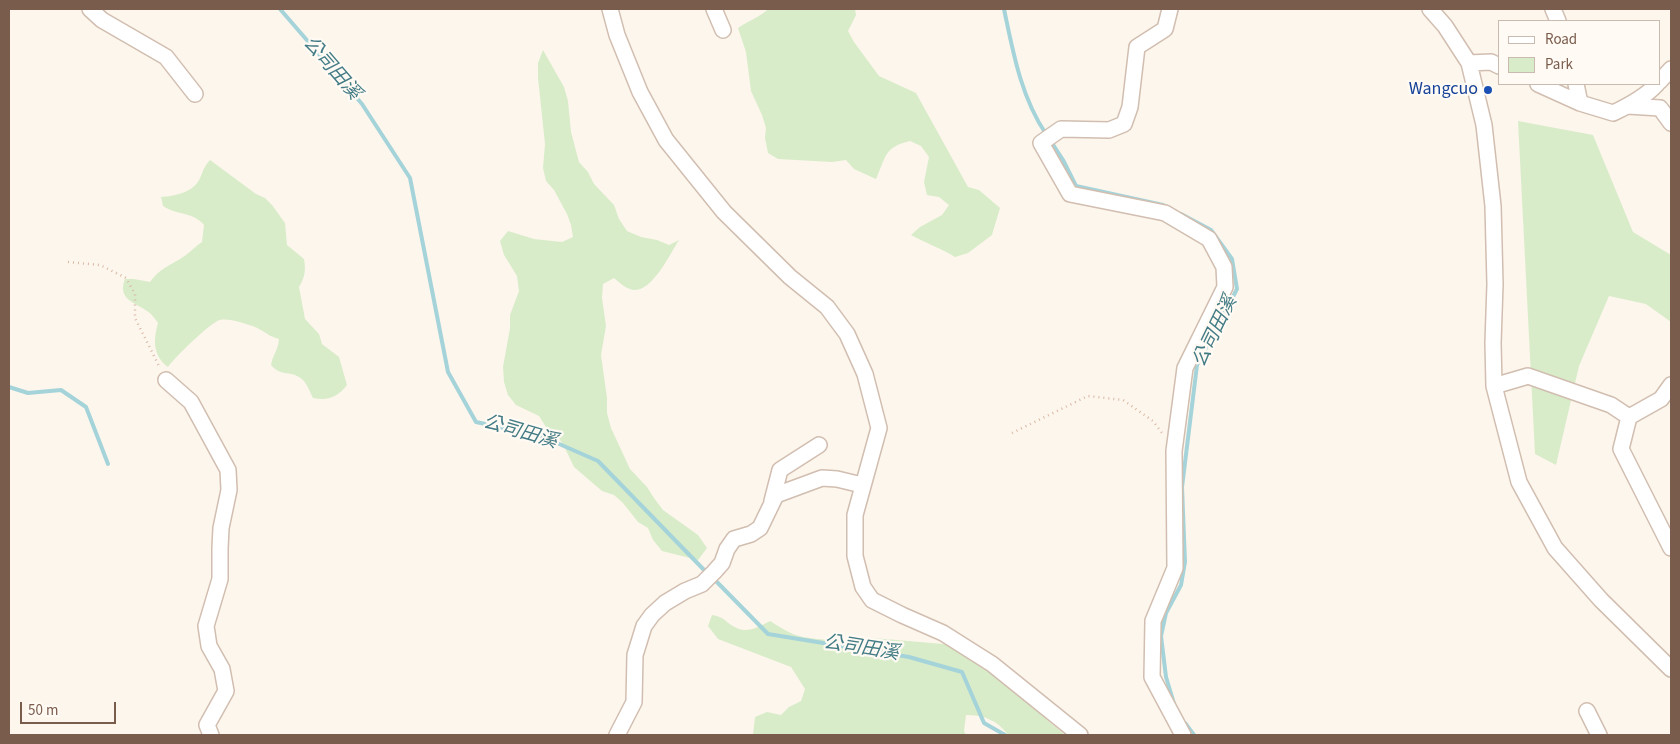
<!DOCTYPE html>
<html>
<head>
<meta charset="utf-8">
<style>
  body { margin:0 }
  #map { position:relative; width:1680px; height:744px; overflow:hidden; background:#fdf6ec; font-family:"Source Sans 3",sans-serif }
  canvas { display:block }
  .frame { position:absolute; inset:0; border:10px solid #7a5c4d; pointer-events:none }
  .legend { position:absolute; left:1498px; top:20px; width:162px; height:65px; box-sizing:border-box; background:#fffaf3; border:1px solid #cabbb1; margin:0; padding:6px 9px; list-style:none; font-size:15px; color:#7a5c4d }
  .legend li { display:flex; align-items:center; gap:10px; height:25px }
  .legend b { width:25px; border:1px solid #cabbb1 }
  .scale { position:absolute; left:20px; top:702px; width:96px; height:22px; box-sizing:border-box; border:2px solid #7a5c4d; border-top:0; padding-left:6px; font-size:15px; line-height:18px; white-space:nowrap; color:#7a5c4d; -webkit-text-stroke:4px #fffaf3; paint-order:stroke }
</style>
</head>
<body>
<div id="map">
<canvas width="1680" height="744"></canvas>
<div class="frame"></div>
<ul class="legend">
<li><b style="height:6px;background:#fff"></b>Road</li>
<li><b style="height:14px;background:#d8ecc9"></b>Park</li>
</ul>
<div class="scale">50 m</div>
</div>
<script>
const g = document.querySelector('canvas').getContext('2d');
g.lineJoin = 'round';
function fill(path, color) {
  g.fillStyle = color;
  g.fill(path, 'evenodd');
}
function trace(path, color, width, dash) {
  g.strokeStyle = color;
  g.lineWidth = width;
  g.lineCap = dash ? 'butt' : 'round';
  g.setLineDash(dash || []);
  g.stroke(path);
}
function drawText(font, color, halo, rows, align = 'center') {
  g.font = font + ' "Source Sans 3","Noto Sans TC",sans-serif';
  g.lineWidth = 4.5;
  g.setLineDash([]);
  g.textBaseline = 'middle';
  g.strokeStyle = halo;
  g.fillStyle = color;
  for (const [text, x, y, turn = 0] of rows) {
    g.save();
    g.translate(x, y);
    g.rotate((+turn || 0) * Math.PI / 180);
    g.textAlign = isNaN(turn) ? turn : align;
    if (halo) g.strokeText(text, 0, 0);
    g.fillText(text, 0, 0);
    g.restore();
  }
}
fill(new Path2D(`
  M768,9H855L856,15L848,31L854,42L879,76L916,93L968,187L979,190L1000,208L992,235L968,253L955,257C941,248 925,243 911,235L920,227L942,215L949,205L939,197L927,195L924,182L929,157L921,146L910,141C884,147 886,157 876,179L854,169L846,160L832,162L778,159L768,153L765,138L766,128L762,115L751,91L746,52L738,28C746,22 762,16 768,9Z
  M543,50L564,87L568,101L571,132L579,162L588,172L594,184L614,205L619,219L627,231L641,237L657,240L669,245L679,240C670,254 653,290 635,290C627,290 620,283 614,278L603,284L602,298L606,326L601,355L607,398V413L611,428L630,469L647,487L654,498L663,510L698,535L707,548L698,560L662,551L653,540L648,528L638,522L623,503L614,495L602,491L574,467L564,446L557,435L546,427L539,416L516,405L508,395L504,382L503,367L510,328V315L519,291L517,276L504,255L500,241L508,231L534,239L562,242L573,237L571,225L567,214L554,190L546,181L543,168L545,144L538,78V63Z
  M1518,121L1593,135L1633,232L1671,255V322L1646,304L1609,296L1579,366L1556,465L1535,454Z
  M210,160L256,194L265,198L272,205L285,223L287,245L304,259C306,270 305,277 299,287L305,319L319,334L322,344L339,357L347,385C338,397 328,401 313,398C310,392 307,384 303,380C291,369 282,378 271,365C273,354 278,351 279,339C270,337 264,331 255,327C246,324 230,318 220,320C212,321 174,358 168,367C153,356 153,340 158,323C155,319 152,314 147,311C134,302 117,299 125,279H134L150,282C161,267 172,265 186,255C192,250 196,246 202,242L204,225C192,211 178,216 163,206L161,197C174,196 192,193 199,180C204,171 202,169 210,160Z
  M712,615C726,618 723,620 733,626C745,635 759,627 770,621C777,625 784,630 791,633C805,641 857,642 873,638L955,645L964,650L1042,712L1047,720L1065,735H1008C997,720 984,715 966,715L964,731L966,735H753L755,717L767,712L781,715L789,707L801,701L805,689L791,667L718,639L708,626Z`), '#d8ecc9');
trace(new Path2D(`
  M280,9L362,104L410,178L448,372L476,422L541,436L598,461L707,573
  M1004,9C1013,52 1021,97 1046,134
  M1050,140L1063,160L1076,186L1163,205L1168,207
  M9,387L28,393L61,390L86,407L108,464
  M712,577L768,634L909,657L962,672L984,723L1005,735
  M1175,707L1166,677L1161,636L1166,613L1181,585L1185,562L1182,487L1197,365L1237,289L1232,259L1211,230L1181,214
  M1185,723L1194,735`), '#a5d3da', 4);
const minor = new Path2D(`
  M90,9L102,20L166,57L195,94
  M610,9L617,35L640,92L666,140L724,212L790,277L827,307L847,334L865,374L879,428L855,515V556L863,587L872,600L902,615L943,633L992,664L1080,735
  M714,9L723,30
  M1170,9L1165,29L1137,47L1130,107L1124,124L1109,130L1061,129L1041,143L1070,194L1165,213L1209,239L1224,267L1225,287L1185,368L1174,451L1175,568L1153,621L1152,677L1183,735
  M1430,9L1445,26L1469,63
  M1553,9L1558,21
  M1499,66L1491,62L1469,63L1484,125L1493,206L1495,284L1493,343L1494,386L1519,482L1555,548L1601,600L1671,669
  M1659,82L1671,69
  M1538,84L1580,103L1613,113C1630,105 1645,97 1657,84
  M1576,84L1580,103
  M1628,106L1660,108L1671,123
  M166,380L191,402L228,470L229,490L221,528L220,548V579L206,626L209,646L222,669L226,691L207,725L211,735
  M1494,386L1528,376L1611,405L1629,417L1661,399L1671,385
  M1629,417L1621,449L1671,548
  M772,501L780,470L819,445
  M1587,711L1599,735
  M617,735L634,702L635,655L644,626L652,615L665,603L685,591L702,584L714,572L722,563L727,549L734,539L751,534L760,528L776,495L822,478L837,479L862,485`);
trace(minor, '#d1beb0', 18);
trace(new Path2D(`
  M68,262L100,265L126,278L135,294V318L160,368
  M1012,433L1088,396L1123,400L1153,421L1162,433`), '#d9b8a5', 2.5, [1, 4]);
trace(minor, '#fff', 15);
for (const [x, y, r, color] of [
  [1488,90,5,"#1a4fb4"]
]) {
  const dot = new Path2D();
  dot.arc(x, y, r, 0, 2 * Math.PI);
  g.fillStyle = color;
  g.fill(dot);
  trace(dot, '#fffaf3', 2);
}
drawText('18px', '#164399', '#fffaf3', [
  ["Wangcuo",1478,90]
], 'right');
drawText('italic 19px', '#437c86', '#fffaf3', [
  ["公司田溪",331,69,49],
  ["公司田溪",1216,332,-64],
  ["公司田溪",520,433,16],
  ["公司田溪",861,649,9]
]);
</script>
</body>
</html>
